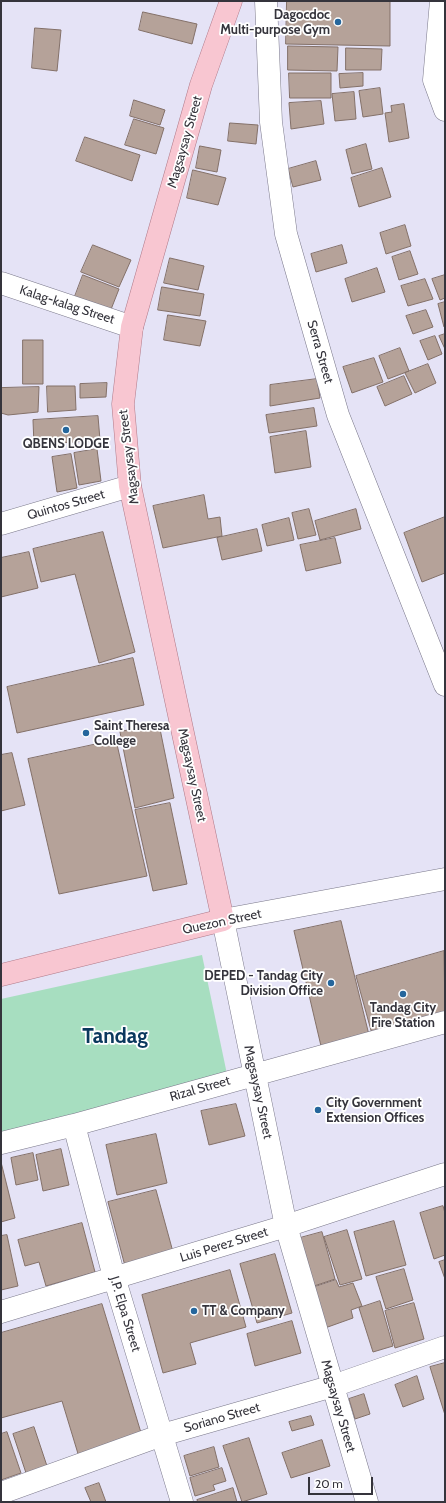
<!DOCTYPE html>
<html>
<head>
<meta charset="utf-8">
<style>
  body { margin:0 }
  #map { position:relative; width:446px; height:1503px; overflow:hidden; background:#e5e3f6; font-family:Cabin,sans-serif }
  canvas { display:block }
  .frame { position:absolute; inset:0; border:2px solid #35343c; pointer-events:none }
  .scale { position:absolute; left:308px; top:1477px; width:65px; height:18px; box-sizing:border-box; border:2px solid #35343c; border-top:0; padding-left:5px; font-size:12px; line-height:14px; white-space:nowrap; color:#35343c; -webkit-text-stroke:3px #fff; paint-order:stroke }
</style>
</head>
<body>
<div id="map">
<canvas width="446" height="1503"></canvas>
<div class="frame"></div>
<div class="scale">20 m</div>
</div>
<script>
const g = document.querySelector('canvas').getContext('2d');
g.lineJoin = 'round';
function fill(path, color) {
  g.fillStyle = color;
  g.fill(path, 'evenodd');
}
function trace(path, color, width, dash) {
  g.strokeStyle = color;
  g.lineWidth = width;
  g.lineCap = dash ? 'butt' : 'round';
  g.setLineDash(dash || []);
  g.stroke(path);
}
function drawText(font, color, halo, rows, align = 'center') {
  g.font = font + ' Cabin,sans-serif';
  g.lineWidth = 3.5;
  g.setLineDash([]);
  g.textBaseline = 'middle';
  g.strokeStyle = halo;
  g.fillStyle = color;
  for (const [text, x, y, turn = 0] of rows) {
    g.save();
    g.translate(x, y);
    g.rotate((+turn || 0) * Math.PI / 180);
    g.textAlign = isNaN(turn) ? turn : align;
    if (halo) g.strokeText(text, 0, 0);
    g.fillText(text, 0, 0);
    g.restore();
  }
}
fill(new Path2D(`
  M202,955L228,1079L1,1135V999Z`), '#a7dec0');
const building = new Path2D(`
  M287,1H390V46L286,44Z
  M143,12L197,24L192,44L139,30Z
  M35,28L61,30L57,71L32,68Z
  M288,46L338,47L337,71L288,70Z
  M346,48L382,49L381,70H346Z
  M289,73H331V98H290Z
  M363,73V86L340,88L339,74Z
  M380,88L383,114L363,117L359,91Z
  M354,92L356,119L335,121L332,94Z
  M134,100L165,110L160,125L130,116Z
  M321,101L324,124L291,129L289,103Z
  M404,104L409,138L389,142L385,113L392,112L391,106Z
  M134,119L164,128L156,154L125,145Z
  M230,123L258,125L256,144L228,141Z
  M85,137L140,155L132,181L76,161Z
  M366,144L372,169L352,174L346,150Z
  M200,146L221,150L217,172L196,168Z
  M316,161L321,180L293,187L288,169Z
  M382,168L391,197L359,207L351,178Z
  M193,170L226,178L218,205L187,198Z
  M405,225L411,246L386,254L380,233Z
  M93,245L131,260L119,287L81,272Z
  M342,245L347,263L316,272L311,254Z
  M410,251L418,274L399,280L392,257Z
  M170,258L204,266L198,290L164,283Z
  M377,268L385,292L352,302L345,279Z
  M83,275L119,289L110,312L74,299Z
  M445,275V298L440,300L432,279Z
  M425,279L433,299L408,306L401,286Z
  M162,287L204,294L200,316L158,310Z
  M445,302V327H444L438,304Z
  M426,310L433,327L413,334L406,316Z
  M168,315L206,321L200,346L164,340Z
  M445,334V349L439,336Z
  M435,336L442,354L428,360L420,341Z
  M23,340H43V384H23Z
  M400,348L409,371L388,379L379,356Z
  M374,358L383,382L352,393L343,367Z
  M428,364L436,383L415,393L405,373Z
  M404,376L412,394L385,406L377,387Z
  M317,379L320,398L270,406V385Z
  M107,383L106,397L80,398V384Z
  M47,386H75L76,410L48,412Z
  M39,387L38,412L8,415L1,413V388Z
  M314,408L317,426L269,433L266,415Z
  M98,416L100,440L34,445L33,420Z
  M306,431L311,467L275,473L270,437Z
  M97,449L101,481L79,485L74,453Z
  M71,454L77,488L57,492L52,457Z
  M204,495L208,519L220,517L222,536L163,548L153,506Z
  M309,509L316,535L298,539L292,513Z
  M356,509L361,529L320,540L315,521Z
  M445,517V573L422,582L404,533Z
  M289,518L294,540L267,546L262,525Z
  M257,529L262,551L222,560L217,538Z
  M103,532L135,652L99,663L75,574L41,582L33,549Z
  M335,538L341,563L306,571L300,545Z
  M29,552L38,588L1,597V558Z
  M133,658L144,705L17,733L7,687Z
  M159,724L174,798L135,808L120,732Z
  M116,740L147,876L59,894L28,759Z
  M12,753L25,805L1,811V755Z
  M170,803L187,884L153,891L135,810Z
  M341,921L369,1035L321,1046L294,931Z
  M444,951L445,1013L372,1034L356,976Z
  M236,1104L245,1136L209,1145L201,1111Z
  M156,1134L167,1183L117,1195L106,1145Z
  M61,1149L69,1185L43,1191L36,1155Z
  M33,1153L38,1180L16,1185L11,1158Z
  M1,1162L15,1218L1,1222Z
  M156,1190L173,1252L125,1266L108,1202Z
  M443,1206L445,1213V1255L434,1259L420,1213Z
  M394,1221L406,1265L366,1276L354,1232Z
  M82,1223L95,1272L46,1286L39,1262L25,1266L18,1240Z
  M347,1230L362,1279L340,1285L324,1237Z
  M322,1232L335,1279L314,1286L300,1238Z
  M7,1235L18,1286L1,1290V1236Z
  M275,1254L292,1313L257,1323L240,1264Z
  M445,1260V1279L439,1262Z
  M404,1269L413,1300L386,1309L376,1277Z
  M230,1270L246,1327L190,1343L196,1364L163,1373L142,1295Z
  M336,1280L339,1287L353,1283L362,1306L351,1310L353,1318L325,1328L312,1288Z
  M380,1301L393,1346L373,1352L359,1308Z
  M414,1303L424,1339L395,1348L385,1311Z
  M102,1304L142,1436L79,1457L62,1401L1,1418V1333Z
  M292,1321L301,1353L255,1366L247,1334Z
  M445,1363V1415L430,1367Z
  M417,1376L424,1399L403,1407L395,1385Z
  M364,1394L370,1414L355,1419L349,1399Z
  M311,1416L314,1425L292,1431L289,1422Z
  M34,1427L48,1469L27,1476L13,1434Z
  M7,1432L21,1473L1,1480V1434Z
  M249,1438L267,1494L242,1502L223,1446Z
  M322,1440L330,1466L291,1478L282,1453Z
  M214,1447L219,1467L190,1476L184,1456Z
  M222,1468L226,1481L213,1485L215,1490L195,1496L190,1478Z
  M99,1483L106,1502H91L85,1488Z
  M233,1488L237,1502H198L197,1500Z`);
fill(building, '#b5a299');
trace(building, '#837068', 1);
const minor = new Path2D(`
  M266,1L271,122L286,234L338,415L445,685
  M441,1L434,80L445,110
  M1,283L132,327
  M1,524L130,486
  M74,1125L114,1277L182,1502
  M1,1143L74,1125L445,1022
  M1,1312L286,1226L445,1174
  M1,1493L162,1435L333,1386L445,1347
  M367,1502L286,1226L223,920L445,879`);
const major = new Path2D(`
  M1,975L223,920L130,486L123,404L132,327L201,85L231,1`);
trace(minor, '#7a788a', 23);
trace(major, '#b07a89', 23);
trace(minor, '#fff', 22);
trace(major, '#f8c6d1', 22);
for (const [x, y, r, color] of [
  [338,22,4,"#25669c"],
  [66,430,4,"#25669c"],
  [86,733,4,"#25669c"],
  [331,983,4,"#25669c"],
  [403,994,4,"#25669c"],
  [318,1110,4,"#25669c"],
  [194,1311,4,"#25669c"]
]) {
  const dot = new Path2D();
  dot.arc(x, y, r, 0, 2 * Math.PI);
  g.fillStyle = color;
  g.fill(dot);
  trace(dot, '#fff', 1.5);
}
drawText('bold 13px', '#35343c', '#fff', [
  ["Dagocdoc",330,15,"right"],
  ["Multi-purpose Gym",330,30,"right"],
  ["QBENS LODGE",66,444,"center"],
  ["Saint Theresa",94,726],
  ["College",94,741],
  ["DEPED - Tandag City",323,976,"right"],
  ["Division Office",323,991,"right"],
  ["Tandag City",403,1008,"center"],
  ["Fire Station",403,1023,"center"],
  ["City Government",326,1103],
  ["Extension Offices",326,1118],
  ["TT & Company",202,1311]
], 'left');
drawText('13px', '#35343c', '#fff', [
  ["Magsaysay Street",185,142,-74],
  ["Kalag-kalag Street",67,305,18],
  ["Serra Street",320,352,74],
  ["Magsaysay Street",129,457,-97],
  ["Quintos Street",66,505,-16],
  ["Magsaysay Street",192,775,78],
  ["Quezon Street",222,922,-12],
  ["Rizal Street",200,1089,-16],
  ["Magsaysay Street",258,1092,78],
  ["Luis Perez Street",224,1245,-17],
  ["J.P. Elpa Street",125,1314,73],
  ["Magsaysay Street",338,1406,74],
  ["Soriano Street",222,1418,-16]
]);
drawText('bold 21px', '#0a385d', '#fff', [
  ["Tandag",115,1037]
]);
</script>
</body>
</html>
